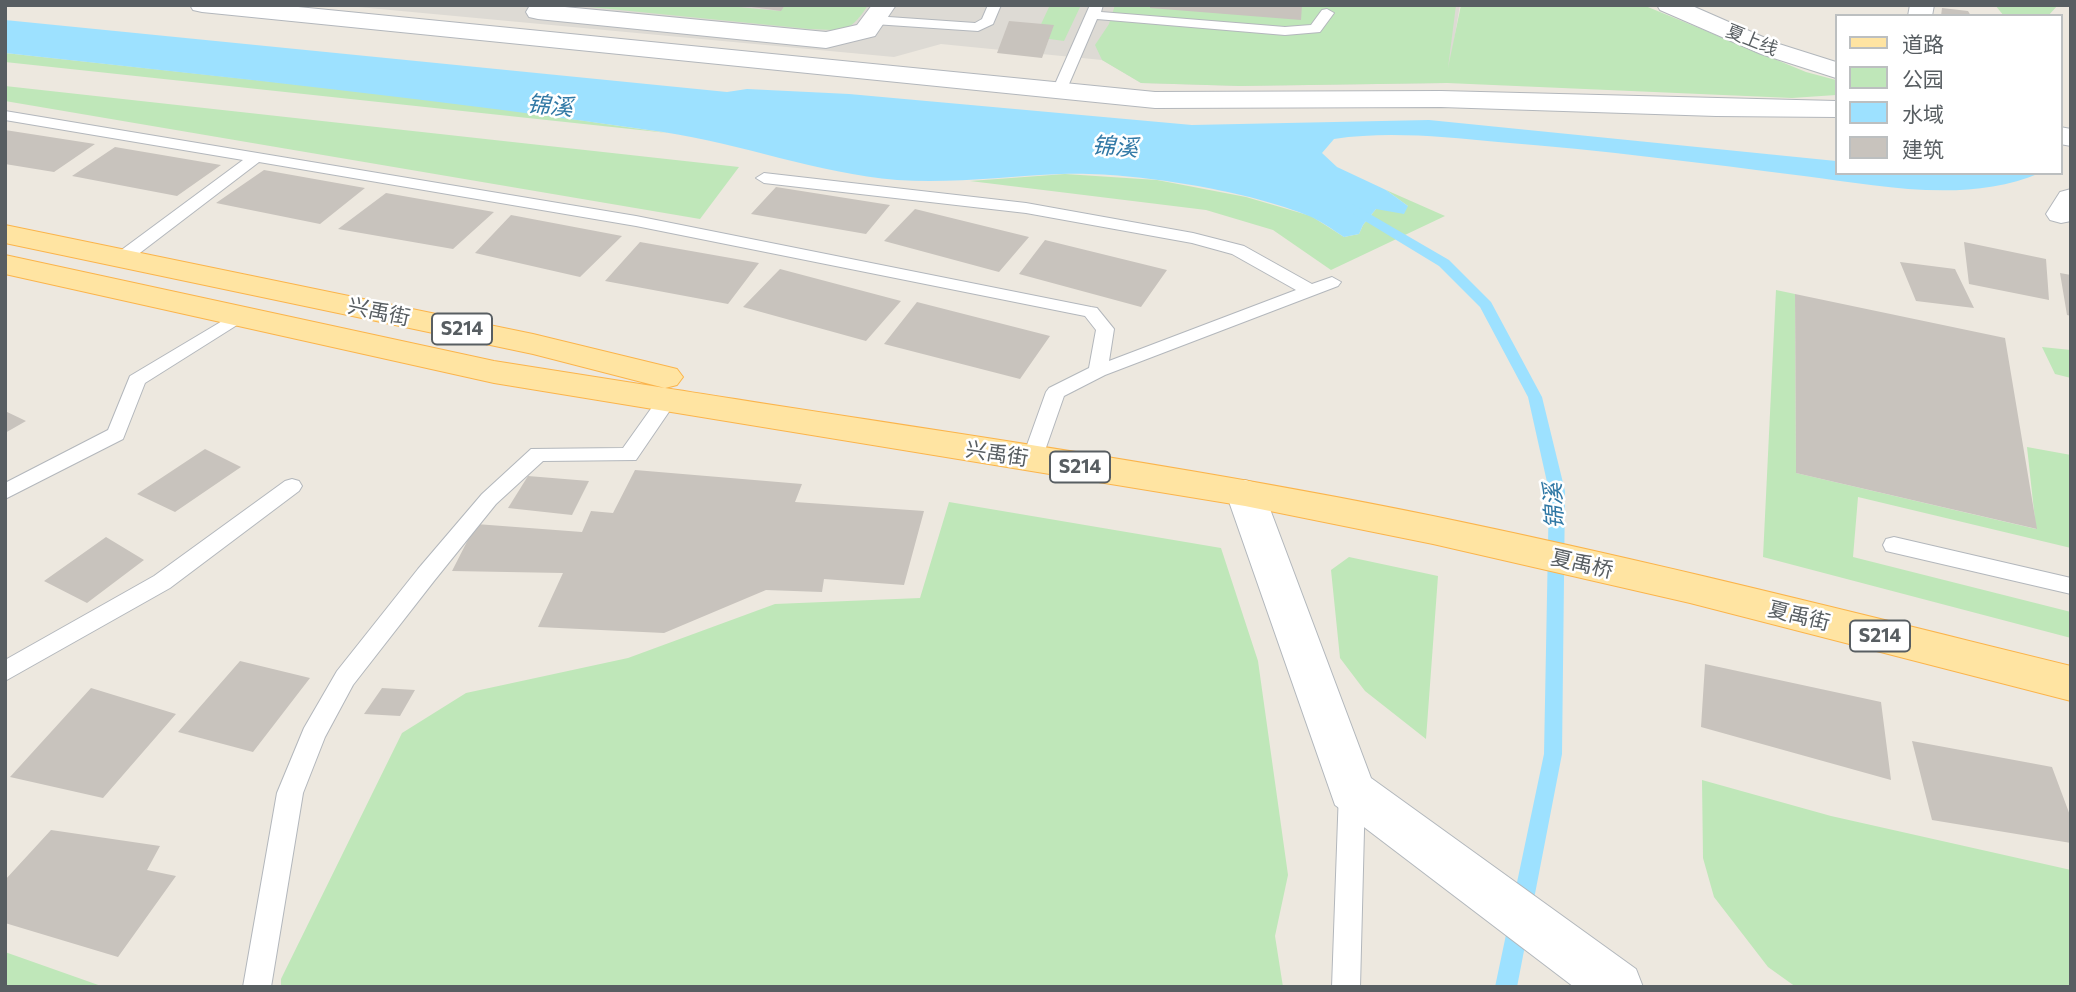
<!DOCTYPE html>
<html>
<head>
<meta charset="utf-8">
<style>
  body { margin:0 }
  #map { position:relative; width:2076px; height:992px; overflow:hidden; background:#ede8df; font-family:Commissioner,"Noto Sans SC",sans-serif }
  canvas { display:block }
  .frame { position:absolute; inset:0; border:7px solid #585e62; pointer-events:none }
  .legend { position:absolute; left:1835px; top:14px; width:228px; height:161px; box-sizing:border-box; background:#fff; border:2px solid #bcbfc0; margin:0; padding:9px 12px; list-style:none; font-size:21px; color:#585e62 }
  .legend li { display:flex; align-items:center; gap:14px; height:35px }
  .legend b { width:35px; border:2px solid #bcbfc0 }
</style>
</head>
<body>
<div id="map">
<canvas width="2076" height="992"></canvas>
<div class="frame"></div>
<ul class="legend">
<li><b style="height:9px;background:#ffe4a2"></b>道路</li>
<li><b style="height:19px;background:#bfe7b9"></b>公园</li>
<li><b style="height:19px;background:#9de1ff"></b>水域</li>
<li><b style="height:19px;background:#c8c3bd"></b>建筑</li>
</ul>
</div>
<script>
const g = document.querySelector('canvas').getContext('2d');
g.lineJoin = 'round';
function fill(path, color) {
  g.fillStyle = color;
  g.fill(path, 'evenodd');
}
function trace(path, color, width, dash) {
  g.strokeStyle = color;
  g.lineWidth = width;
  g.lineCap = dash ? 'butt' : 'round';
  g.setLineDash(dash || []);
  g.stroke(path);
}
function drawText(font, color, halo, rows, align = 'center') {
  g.font = font + ' Commissioner,"Noto Sans SC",sans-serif';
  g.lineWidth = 5;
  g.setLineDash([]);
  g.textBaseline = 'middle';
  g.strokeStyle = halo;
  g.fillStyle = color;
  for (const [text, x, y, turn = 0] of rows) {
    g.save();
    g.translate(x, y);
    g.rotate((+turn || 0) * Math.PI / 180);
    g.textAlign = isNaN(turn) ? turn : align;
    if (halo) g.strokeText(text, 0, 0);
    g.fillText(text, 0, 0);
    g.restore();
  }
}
fill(new Path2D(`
  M337,5H1460L1447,83L1240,86L1141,83L1102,60L941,44L894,57Z`), '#dddad4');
fill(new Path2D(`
  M570,5H718L780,11L785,5H868C849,35 842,30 809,29Z
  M1050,5H1081L1064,41L1035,37Z
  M1115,5H1456L1448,68L1461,5H1643L1806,72L1836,80V95L1792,98L1447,83L1240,86L1141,83L1102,60L1095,45L1109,24Z
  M1995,5H2058L2048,16H2004Z
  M5,53L441,100L668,133L5,62Z
  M5,86L739,167L700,219L5,101Z
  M1065,174L1157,180L1246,197L1311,216L1344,237L1359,234L1363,225L1376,209L1408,206L1386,190L1445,216L1331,270L1273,230L1206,210L970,181Z
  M1776,290L1795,294L1796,473L2036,529L2027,447L2071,455V548L1858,497L1853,557L2071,612V638L1763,557Z
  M2042,347L2071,350V378L2055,374Z
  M949,502L1221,548L1258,661L1288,875L1275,936L1283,987H281V979L402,733L466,693L628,658L775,604L920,598Z
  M1349,557L1438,576L1426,739L1365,691L1340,658L1331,570Z
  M1702,780L1831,816L2071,870V987H1796L1768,967L1714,897L1703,858Z
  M5,952L104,987H5Z`), '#bfe7b9');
fill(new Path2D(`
  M5,20L727,92L747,89L849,94L1192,125L1429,120L1836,161V173H2040C1967,204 1881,186 1804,176C1702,163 1601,150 1498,142C1444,137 1388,131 1334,139L1322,153L1337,167L1386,190L1408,206L1404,214L1376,209L1363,225L1359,234L1344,237C1333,230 1321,221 1309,216C1247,190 1128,171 1061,174C1007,176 952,184 897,180C817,173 742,144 663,132C444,100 225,77 5,53Z`), '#9de1ff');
fill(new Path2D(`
  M1351,203L1449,260L1491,302L1542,397L1565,491L1562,754L1517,987H1495L1544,754L1549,491L1528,397L1480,307L1439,266L1347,210L1345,207Z`), '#9de1ff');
fill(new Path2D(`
  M737,5H785L781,11Z
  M1150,5H1302L1301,20L1150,8Z
  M1942,8L1968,11L1971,16H1941Z
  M1009,21L1054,25L1042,58L997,53Z
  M5,130L95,144L54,172L5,164Z
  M115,147L221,165L177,196L72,176Z
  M264,170L365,188L320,224L216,203Z
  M776,187L890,205L866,234L751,214Z
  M386,193L494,212L453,249L338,229Z
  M915,209L1029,237L999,272L884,241Z
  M511,215L622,236L580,277L475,253Z
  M1045,240L1167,270L1141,307L1019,274Z
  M640,242L759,263L728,304L605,281Z
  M1964,242L2046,259L2049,300L1969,284Z
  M1900,262L1955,269L1974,308L1916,301Z
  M780,269L901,301L866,341L743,307Z
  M2060,273L2071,275V316L2067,315Z
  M1795,294L2005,338L2037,529L1796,473Z
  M917,302L1050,336L1020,379L884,344Z
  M5,411L26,421L5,433Z
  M205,449L241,467L175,512L137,494Z
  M635,470L802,484L795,502L924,511L904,585L824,579L822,592L766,590L664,633L538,627L563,573L452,571L476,524L582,532L591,511L613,513Z
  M528,476L589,481L572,515L508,508Z
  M106,537L144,560L87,603L44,581Z
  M240,661L310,678L253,752L178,732Z
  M1705,664L1881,702L1891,780L1701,727Z
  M91,688L176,714L103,798L10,777Z
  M382,688L415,690L400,716L364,714Z
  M1912,741L2052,767L2071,818V843L1932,820Z
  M51,830L160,846L147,870L176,876L118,957L5,923V880Z`), '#c8c3bd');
const lane = new Path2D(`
  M988,5H1001L993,24L978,31L874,24L867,20L874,16L975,23L982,19Z
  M1090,5H1103L1101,12L1285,27L1311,25L1322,10L1327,9L1334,13L1320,32L1285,35L1097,19L1066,91L1064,94H1054L1052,91Z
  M5,111L636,216L1091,307L1097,308L1114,329L1109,361L1296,290L1232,254L1192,243L1026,213L764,183L756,178L764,173L1026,203L1193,233L1244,246L1312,284L1332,277L1341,282L1338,286L1105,375L1064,396L1042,459L1039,464H1025L1022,459L1046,392L1049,388L1089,368L1096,330L1085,316L636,226L259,162L128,262H116L113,258L116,254L243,160L5,120Z
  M239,311L245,312L248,316L245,320L145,383L123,439L5,499V483L108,430L130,376Z
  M667,394L674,396L677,400L636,460L543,461L496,504L434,581L353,685L325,737L303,793L271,987H243L277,793L304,728L337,671L418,569L482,494L531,449L623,448L660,396Z
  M292,479L299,481L302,486L299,491L170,588L5,681V660L154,576L285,481Z
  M1894,537L2071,578V594L1886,551L1883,545L1886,539Z
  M1352,780L1361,783L1365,791L1360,987H1332L1339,791L1343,783Z`);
const street = new Path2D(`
  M190,5H278L1155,92L1441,91L1836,101V117L1716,116L1441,107L1155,108L202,12L193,10Z
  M544,5L826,32L857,25L872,5H896L875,36L826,48L538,19L529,17L526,12L529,7Z
  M1910,5H1934L1932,16H1908Z
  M2071,189V221L2061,223L2050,220L2046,214L2060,192Z`);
const secondary = new Path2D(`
  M1657,5H1690L1779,44L1836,62V78L1761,54L1660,10Z
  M2060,127L2071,129V146L2060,144Z
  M1245,480L1259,484L1264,493L1371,778L1636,969L1643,987H1574L1335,805L1226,493L1231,484Z`);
const primary = new Path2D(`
  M5,225L533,334L677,369L683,377L677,385L665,388C921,429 1179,464 1433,516C1647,560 1859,614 2071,666V701L1690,603L1433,544L1245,506L494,383L5,274V255L494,361L665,388L533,354L5,243Z`);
trace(lane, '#b3b7bc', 2);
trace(street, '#b3b7bc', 2);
trace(secondary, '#b2b7bc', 2);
trace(primary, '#fbb44b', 2);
fill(lane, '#fff');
fill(street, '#fff');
fill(secondary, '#fff');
fill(primary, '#ffe4a2');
drawText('18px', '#585e62', '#fff', [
  ["夏上线",1752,40,22]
]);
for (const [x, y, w] of [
  [462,329,60],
  [1080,467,60],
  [1880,636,60]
]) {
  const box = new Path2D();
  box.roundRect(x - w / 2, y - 15.5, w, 31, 5);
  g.fillStyle = '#fff';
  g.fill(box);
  trace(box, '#585e62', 2);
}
drawText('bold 19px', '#585e62', null, [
  ["S214",462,329],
  ["S214",1080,467],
  ["S214",1880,636]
]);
drawText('21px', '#585e62', '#fff', [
  ["兴禹街",379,312,12],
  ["兴禹街",997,454,9],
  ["夏禹桥",1582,564,13],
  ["夏禹街",1799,616,14]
]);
drawText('italic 23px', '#3078a5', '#fff', [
  ["锦溪",550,106,5],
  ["锦溪",1115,147,4],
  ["锦溪",1554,506,-93]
]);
</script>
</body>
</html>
